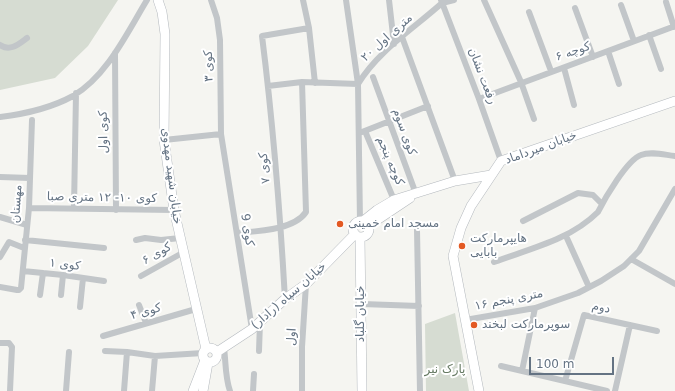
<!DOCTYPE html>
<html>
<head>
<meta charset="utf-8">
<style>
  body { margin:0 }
  #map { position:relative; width:675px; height:391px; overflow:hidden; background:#f5f5f1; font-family:"DejaVu Sans",sans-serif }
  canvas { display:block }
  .scale { position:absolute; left:529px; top:357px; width:85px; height:18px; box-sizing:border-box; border:2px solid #647383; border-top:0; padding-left:5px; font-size:12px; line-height:14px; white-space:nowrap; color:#647383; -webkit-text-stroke:3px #fff; paint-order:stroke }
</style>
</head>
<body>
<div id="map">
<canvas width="675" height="391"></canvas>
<div class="scale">100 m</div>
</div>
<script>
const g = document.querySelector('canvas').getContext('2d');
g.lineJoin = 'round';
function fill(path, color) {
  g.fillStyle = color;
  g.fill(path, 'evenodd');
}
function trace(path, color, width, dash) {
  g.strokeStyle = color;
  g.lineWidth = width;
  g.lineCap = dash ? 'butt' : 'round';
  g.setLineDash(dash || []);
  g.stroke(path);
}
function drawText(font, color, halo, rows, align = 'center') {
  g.font = font + ' "DejaVu Sans",Cairo,sans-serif';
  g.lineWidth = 4;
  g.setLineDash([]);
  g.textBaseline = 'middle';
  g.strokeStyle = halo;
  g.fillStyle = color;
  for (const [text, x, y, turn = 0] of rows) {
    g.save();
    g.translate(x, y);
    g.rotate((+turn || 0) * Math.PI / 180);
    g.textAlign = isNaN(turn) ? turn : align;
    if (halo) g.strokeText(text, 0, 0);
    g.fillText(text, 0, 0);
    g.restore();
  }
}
fill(new Path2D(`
  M0,0H118L88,46L55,78L0,90Z
  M455,313L469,391H426L425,324Z`), '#d6dcd2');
const secondary = new Path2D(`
  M158,0L162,12L165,34L164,140L174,210L206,349
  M353 229a8 8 0 1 1 16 0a8 8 0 1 1-16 0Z
  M362,222L377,210L394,200L455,181L491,175
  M368,226L410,198
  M360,237L362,391
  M203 355a7 7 0 1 1 14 0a7 7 0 1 1-14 0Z
  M217,352L252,329L285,299L306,284L355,234
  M193,391L205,360
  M203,391L208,363
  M479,391L453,256L461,228L471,206L501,161L675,101`);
trace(secondary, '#b4b9be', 10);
trace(new Path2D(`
  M211,0L217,18L220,40L221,134L252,329
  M303,0L309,28L315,83
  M346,0L358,84L360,222
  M389,0L394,44
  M441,0L479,99L501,161
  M484,0L521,82L534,119
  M666,2L674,27
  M621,5L634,41
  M575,8L593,57
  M529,12L551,71
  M649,35L661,69
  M402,37L455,181
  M0,45C10,52 19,44 27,38
  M608,51L619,84
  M115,53L116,210
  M564,68L574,105
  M373,77L416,194
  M358,84C378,51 413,29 442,3L454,0
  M268,86L302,82L358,84
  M479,99L675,26
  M0,117C25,114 51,108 73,96C107,76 127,33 147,0
  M365,131L394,200
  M362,132L428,106
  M164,140L221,134
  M0,177L30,178
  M29,208L174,210
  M74,208L76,93
  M0,217L27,225
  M523,221L578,193L593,195L602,204
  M417,230L420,391
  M237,233C258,231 294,230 306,212L302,82
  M566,236L589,287
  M25,240L104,248
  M136,240L145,238L161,240L180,238
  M0,257L9,242L24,248
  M631,259L675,284
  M494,262C529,249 570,240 598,212C605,198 627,160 641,155C651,151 665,155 675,156
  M23,271L63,275L104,281
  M141,276L184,252
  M0,287L17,290H19L21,288L29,208L32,120
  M40,295L43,273
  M61,295L63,275
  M285,299C280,211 273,123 262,36L309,28
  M362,304L419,306
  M139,305L146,323
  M80,307L83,278
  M465,320L535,308L578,293L601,281L624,266L639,251L675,189
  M103,336L196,309
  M0,343H9L12,347L10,391
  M224,348C226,363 225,377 230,391
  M105,351L127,352L155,356L203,353
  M259,351L260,322
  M501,366L607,391
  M522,371L535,308
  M565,381L584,315L657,331
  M66,391L69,352
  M124,391L127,352
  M152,391L155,356
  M253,391L254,374
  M302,391V347L306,284
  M615,391L630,325`), '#c2c6c9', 6);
trace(secondary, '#fff', 9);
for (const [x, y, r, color] of [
  [340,224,4,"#e35923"],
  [462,246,4,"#e35923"],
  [474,325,4,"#e35923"]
]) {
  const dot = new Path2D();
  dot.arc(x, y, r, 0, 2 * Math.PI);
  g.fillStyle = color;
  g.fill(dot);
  trace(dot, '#fff', 1.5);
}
drawText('12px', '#647383', '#fff', [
  ["۲۰ متری اول",387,38,-42],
  ["کوچه ۶",573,52,-19],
  ["کوی ۳",209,66,-91],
  ["رفعت نشان",482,76,69],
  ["کوی اول",104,132,-91],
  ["کوی سوم",404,132,70],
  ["خیابان میرداماد",541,148,-20],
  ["کوچه پنجم",390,161,67],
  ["کوی ۷",265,168,-95],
  ["خیابان شهید مهدوی",171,176,83],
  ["کوی ۱۰- ۱۲ متری صبا",102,198,1],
  ["مهستان",17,204,-86],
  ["کوی 9",247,230,81],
  ["کوی ۶",157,254,-29],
  ["کوی ۱",65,265,7],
  ["خیابان سپاه (رادار)",289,296,-41],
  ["۱۶ متری پنجم",509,300,-11],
  ["دوم",601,308,11],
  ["کوی ۴",146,312,-16],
  ["خیابان گلباد",361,314,-90],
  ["اول",292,337,-87]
]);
drawText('12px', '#647383', '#fff', [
  ["مسجد امام خمینی",348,224],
  ["هایپرمارکت",470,239],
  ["بابایی",470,253],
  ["سوپرمارکت لبخند",482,325]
], 'left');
drawText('12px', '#667a63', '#fff', [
  ["پارک نیر",445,370]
]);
</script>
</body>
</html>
